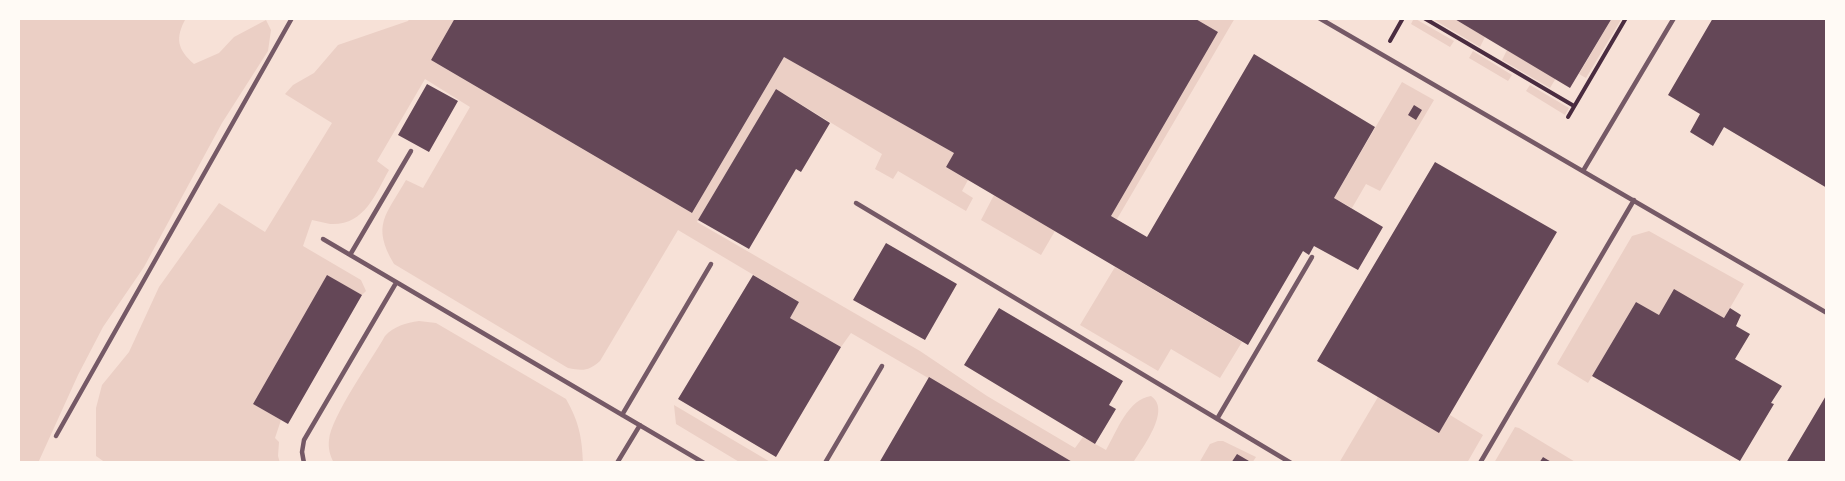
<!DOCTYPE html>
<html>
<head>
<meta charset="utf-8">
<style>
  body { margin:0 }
  #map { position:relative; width:1845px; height:481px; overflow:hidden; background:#f7e1d7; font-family:"Source Sans 3",sans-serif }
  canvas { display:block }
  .frame { position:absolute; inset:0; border:20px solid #fffaf5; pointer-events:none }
</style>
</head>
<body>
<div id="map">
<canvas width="1845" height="481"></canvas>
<div class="frame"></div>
</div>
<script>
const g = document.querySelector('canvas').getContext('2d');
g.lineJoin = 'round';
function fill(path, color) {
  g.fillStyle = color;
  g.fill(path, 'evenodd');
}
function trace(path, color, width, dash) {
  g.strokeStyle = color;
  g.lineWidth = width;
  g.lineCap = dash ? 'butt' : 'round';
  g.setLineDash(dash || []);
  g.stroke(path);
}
fill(new Path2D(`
  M18,18H186C175,38 177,49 194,64L219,53L234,37L266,20L271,30L268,51L222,123L144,267L103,327L78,375L38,463H18Z
  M410,18H455L431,60L692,213L784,57L954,153L946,167L968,180L962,191L973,198L966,211L898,171L893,179L875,169L882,154L776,89L697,222L920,351L987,396L1075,448L1083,437L1106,450C1117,431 1128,399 1151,396C1172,410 1142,448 1133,463H1074L851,333L841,347L790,318L799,302L678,230L600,361C589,371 583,371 568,368L394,264C371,225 386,215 406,180L423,188L470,107L425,79L377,161L389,170C375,195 364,226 330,224C324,223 318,221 312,220L303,246L361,280L366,291L362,295L327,276L253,404L281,420L275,438L279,442L278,456L280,463H106L96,456V408L102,385L129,352L159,287L219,203L265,232L332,123L285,94L293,85L314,73L338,45L408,21Z
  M1194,18H1235L1117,219L1111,216Z
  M1414,18L1454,41L1450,47L1411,24Z
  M1431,18H1453L1485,37L1480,47Z
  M1612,18H1622L1586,78L1579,74Z
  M1507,50L1556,78L1550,88L1502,60Z
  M1473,51L1512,75L1508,81L1469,58Z
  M1402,82L1434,100L1380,191L1366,184L1352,208L1334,198Z
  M1530,85L1569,108L1565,115L1526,91Z
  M994,195L1055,231L1041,255L981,220Z
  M1649,231L1744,284L1724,318L1659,315L1636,302L1588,383L1557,364L1632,236Z
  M1115,267L1242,342L1220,378L1171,349L1158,371L1080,325Z
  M419,321L436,323L566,399C579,422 582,437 583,463H334C330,456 328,448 329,440C331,417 372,359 385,336C394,326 406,323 419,321Z
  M1378,397L1439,432L1450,415L1483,435L1467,463H1339Z
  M674,405L772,463H741L676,424Z
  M1515,427L1519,428L1577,463H1553L1543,457L1539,463H1494Z
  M1218,441H1223L1256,457L1252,463H1199L1210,444Z`), '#ebcfc5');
fill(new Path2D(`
  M455,18H1194L1218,32L1111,216L1147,237L1254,54L1375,127L1334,198L1383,227L1358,270L1314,246L1309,255L1303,251L1248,345L946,167L954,153L784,57L692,213L431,60Z
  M1453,18H1612L1570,88Z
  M1713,18H1827V188L1724,127L1713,146L1690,132L1700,114L1668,95Z
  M427,84L458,101L429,152L398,135Z
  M776,89L830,123L801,172L796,169L749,249L698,220Z
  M1414,105L1422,110L1416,120L1408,115Z
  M1435,162L1557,232L1439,433L1317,361Z
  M886,243L957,284L925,340L853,300Z
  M327,275L362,295L288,424L253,404Z
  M753,275L799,302L790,318L841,347L776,457L678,399Z
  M1674,289L1724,318L1730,308L1741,315L1736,326L1750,334L1735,359L1782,386L1771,403L1774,404L1740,461L1592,376L1636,302L1659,315Z
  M999,308L1123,381L1109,405L1116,409L1095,444L964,365Z
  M929,377L1074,463H879Z
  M1827,394V463H1786Z
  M1237,454L1249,461L1248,463H1231Z
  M1543,457L1553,463H1539Z`), '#644757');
trace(new Path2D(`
  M1424,18L1574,106
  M1390,41L1403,18
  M1568,117L1626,18`), '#4a2c40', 4);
trace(new Path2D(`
  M1319,18L1827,313
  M1583,171L1674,18
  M856,203L1291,463
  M323,239L704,463
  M350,255L411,151
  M622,415L711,264
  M1217,419L1312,257
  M56,436L292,18
  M304,463L302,452L304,440L396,283
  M617,463L640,425
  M825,463L882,366
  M1480,463L1634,200`), '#755966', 4.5);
</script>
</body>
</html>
